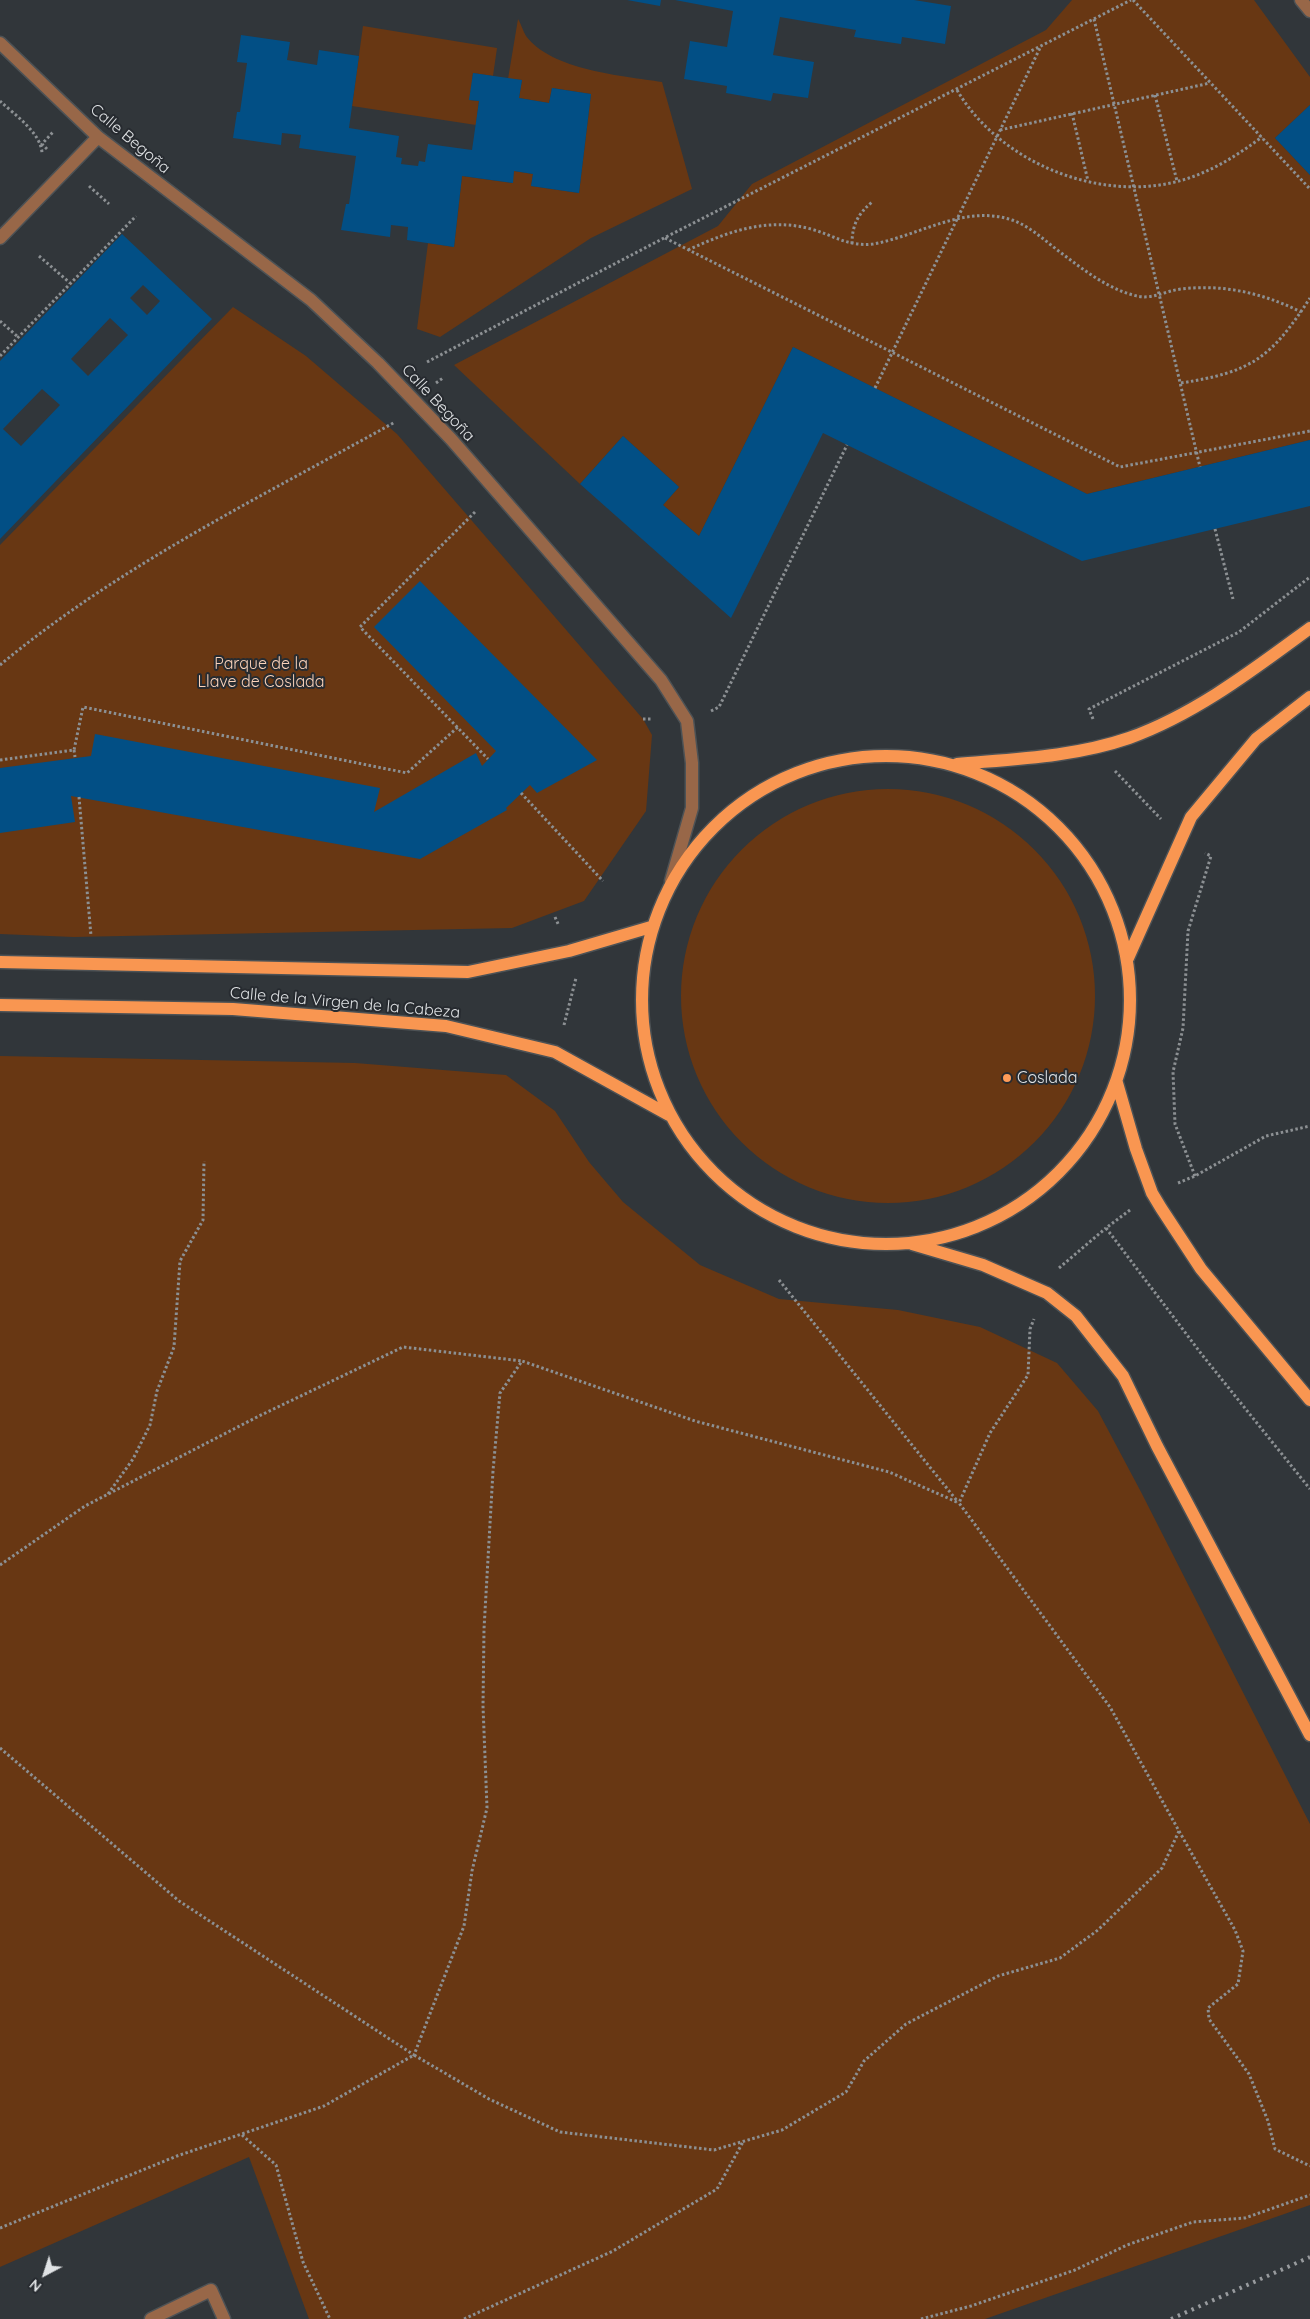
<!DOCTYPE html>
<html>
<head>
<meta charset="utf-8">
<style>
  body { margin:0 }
  #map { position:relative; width:1310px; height:2319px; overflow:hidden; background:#31363a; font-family:Quicksand,sans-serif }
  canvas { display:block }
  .north { position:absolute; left:20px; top:2249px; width:50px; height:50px; -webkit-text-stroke:4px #272b30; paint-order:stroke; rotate:220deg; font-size:14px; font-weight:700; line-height:20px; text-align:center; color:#e0e3e5 }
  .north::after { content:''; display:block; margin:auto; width:18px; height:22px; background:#e0e3e5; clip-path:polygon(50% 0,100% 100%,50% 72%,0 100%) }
</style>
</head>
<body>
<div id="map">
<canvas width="1310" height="2319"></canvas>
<div class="north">N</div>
</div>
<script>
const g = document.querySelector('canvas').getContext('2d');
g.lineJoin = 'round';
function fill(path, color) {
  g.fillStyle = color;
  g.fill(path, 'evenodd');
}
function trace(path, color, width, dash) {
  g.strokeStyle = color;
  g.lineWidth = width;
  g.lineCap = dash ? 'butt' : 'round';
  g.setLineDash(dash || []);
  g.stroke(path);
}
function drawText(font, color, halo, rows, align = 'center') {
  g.font = font + ' Quicksand,sans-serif';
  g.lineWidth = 4;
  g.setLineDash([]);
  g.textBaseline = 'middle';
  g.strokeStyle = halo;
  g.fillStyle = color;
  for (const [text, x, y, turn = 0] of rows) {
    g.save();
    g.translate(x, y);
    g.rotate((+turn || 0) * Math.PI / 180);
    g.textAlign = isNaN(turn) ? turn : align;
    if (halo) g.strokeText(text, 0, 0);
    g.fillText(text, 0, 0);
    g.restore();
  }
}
fill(new Path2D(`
  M1072,0H1254L1310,77V105L1275,138L1310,175V440L1087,494L793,347L699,536L663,505L679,487L623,436L580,484L454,365L718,226L752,184L1046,30Z
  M518,19C521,24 523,31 526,36C551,70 623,76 662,82L692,189L591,238L440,337L417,329L428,243L454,247L462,176L512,183L514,171L533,174L531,186L579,193L591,94L552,88L549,103L519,98L522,80L508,79Z
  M363,26L497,48L493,76L473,73L470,100L479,101L476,125L352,106Z
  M233,307L306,356L397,434L643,719L652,735L646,811L584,901L512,928L74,937L0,934V545Z
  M681 996a207 207 0 1 1 414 0a207 207 0 1 1-414 0Z
  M0,1056L355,1063L506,1075L555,1111L589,1162L623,1202L700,1265L779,1299L898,1310L980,1327L1057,1363L1098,1411L1141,1492L1310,1824V2205L985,2319H309L249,2157L0,2267Z`), '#683713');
fill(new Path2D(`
  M627,0H661L660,6Z
  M675,0H914L951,6L945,44L902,37L901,44L854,37L856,30L780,17L773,55L814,62L808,98L773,93L771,101L726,93L727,86L684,79L690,41L727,47L733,11Z
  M241,35L290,42L287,60L317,65L319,50L359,56L349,128L399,136L396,157L402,158L401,164L409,165L418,166L419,161L425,162L428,144L472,150L479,101L469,100L473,73L522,80L519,98L549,103L552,88L591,94L579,193L531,186L533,174L514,171L513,183L462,176L454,247L407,240L408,227L391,225L390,237L341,230L346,204H349L356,156L299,148L301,135L282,133L281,145L233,138L237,112H240L247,63L237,62Z
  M1310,105V175L1275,138Z
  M122,234L212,319L0,539V361ZM143,285L160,301L147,315L130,298ZM110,318L128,335L88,376L71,359ZM42,389L60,405L21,446L3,429Z
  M793,347L1087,494L1310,440V506L1082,561L823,433L731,618L580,484L623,436L679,487L663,505L699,536Z
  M420,581L597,760L537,793L530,785L506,808L507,810L420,859L71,796L75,822L0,833V768L91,756L95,734L380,788L374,812L476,753L482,766L496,751L374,627Z`), '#024f85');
const minor = new Path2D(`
  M1301,0L1310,11
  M0,43L98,137L311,300L378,363L451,439L661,680L687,721L692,763V808L671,881
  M0,238L98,137
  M151,2319L211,2290L224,2319`);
const major = new Path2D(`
  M642 1000a244 244 0 1 1 488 0a244 244 0 1 1-488 0Z
  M957,764C1014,759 1074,757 1129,738C1196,714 1254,669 1310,628
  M1128,958L1191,817L1256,739L1310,697
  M0,962L468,972L569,951L651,927
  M0,1005L233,1009L446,1026L555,1052L669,1115
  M1117,1083L1136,1149L1152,1193L1161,1208L1201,1269L1310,1400
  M912,1244L983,1265L1047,1293L1076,1316L1123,1376L1157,1446L1310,1735`);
trace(minor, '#4d5255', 15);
trace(major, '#4d5255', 15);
trace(new Path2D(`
  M1133,0L1310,189
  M1094,19L1200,467
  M957,90C1001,165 1106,206 1189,178C1216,169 1239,154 1262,137
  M1155,95L1177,181
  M0,101C15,115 41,133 42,153
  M1072,113L1088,181
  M1000,130L1210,83
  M47,149L42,144L53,132
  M89,186L109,204
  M665,238L1120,467L1310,431
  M852,244C852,225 858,214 872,202
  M688,250C727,232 767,217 811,229C833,235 848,247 873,244C919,236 964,204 1012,220C1029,226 1042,238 1056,249C1080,267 1104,287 1133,295C1151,301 1164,291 1181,289C1223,284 1263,293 1301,312
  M39,256L70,283
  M0,321L18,337
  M0,356L136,216
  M427,362L664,238L1131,0
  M436,383L443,378
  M1181,383C1252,372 1271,358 1310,298
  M875,388L1040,48
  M475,512L360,627L488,759
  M1215,529L1233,599
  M0,665C119,566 261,497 395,422
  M711,711L719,707L847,445
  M643,719H652
  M1093,719L1089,709L1239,632L1310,577
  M74,750L75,757
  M0,760L74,750L83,707L407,773L459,726
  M1115,771L1161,819
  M521,793L603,881
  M79,797L91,936
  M555,917L559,926
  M564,1025L576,978
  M1195,1176L1175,1124L1173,1072L1183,1028L1188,931L1211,856L1205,853
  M1178,1183L1195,1176L1266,1136L1310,1126
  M1130,1210L1106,1228L1203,1356L1310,1489
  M1059,1268L1106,1228
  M779,1280L958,1502
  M108,1494L133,1459L150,1425L157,1391L174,1347L180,1261L203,1220L204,1161
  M0,1565L85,1506L259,1416L403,1347L522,1361
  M0,1748L179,1901L414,2055L464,1926L472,1871L487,1808L483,1706L484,1629L493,1471L500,1393L522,1361L695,1421L889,1472L959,1503
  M1179,1831L1235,1930L1243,1951L1238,1984L1208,2008L1209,2019L1249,2074L1268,2121L1275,2149L1310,2166
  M242,2135L276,2165L303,2262L330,2319
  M0,2228L177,2156L324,2106L414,2055L489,2099L560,2132L714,2150L782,2130L846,2092L864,2061L906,2024L998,1976L1060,1958L1098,1930L1162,1868L1179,1831L1110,1707L959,1503L990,1433L1028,1375L1030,1329L1034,1319
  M464,2319L613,2251L717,2189L743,2142
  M921,2319L971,2306L1075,2270L1127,2245L1193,2222L1245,2218L1310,2195`), '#8c9093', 3, [2.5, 2.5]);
trace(minor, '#986748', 12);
trace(major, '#f99651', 12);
trace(new Path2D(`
  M1171,2319L1310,2257`), '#989b9e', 4, [2.5, 5]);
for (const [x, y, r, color] of [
  [1007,1078,5,"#fe9b58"]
]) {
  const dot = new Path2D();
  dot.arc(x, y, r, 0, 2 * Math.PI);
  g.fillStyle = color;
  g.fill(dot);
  trace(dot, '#272b30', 2);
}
drawText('16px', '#e0e3e5', '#272b30', [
  ["Calle Begoña",130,139,40],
  ["Calle Begoña",438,403,47],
  ["Calle de la Virgen de la Cabeza",345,1003,5]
]);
drawText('16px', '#fbd3ba', '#272b30', [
  ["Parque de la",261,664],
  ["Llave de Coslada",261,682]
]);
drawText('16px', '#e0e3e5', '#272b30', [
  ["Coslada",1017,1078]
], 'left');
</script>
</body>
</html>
